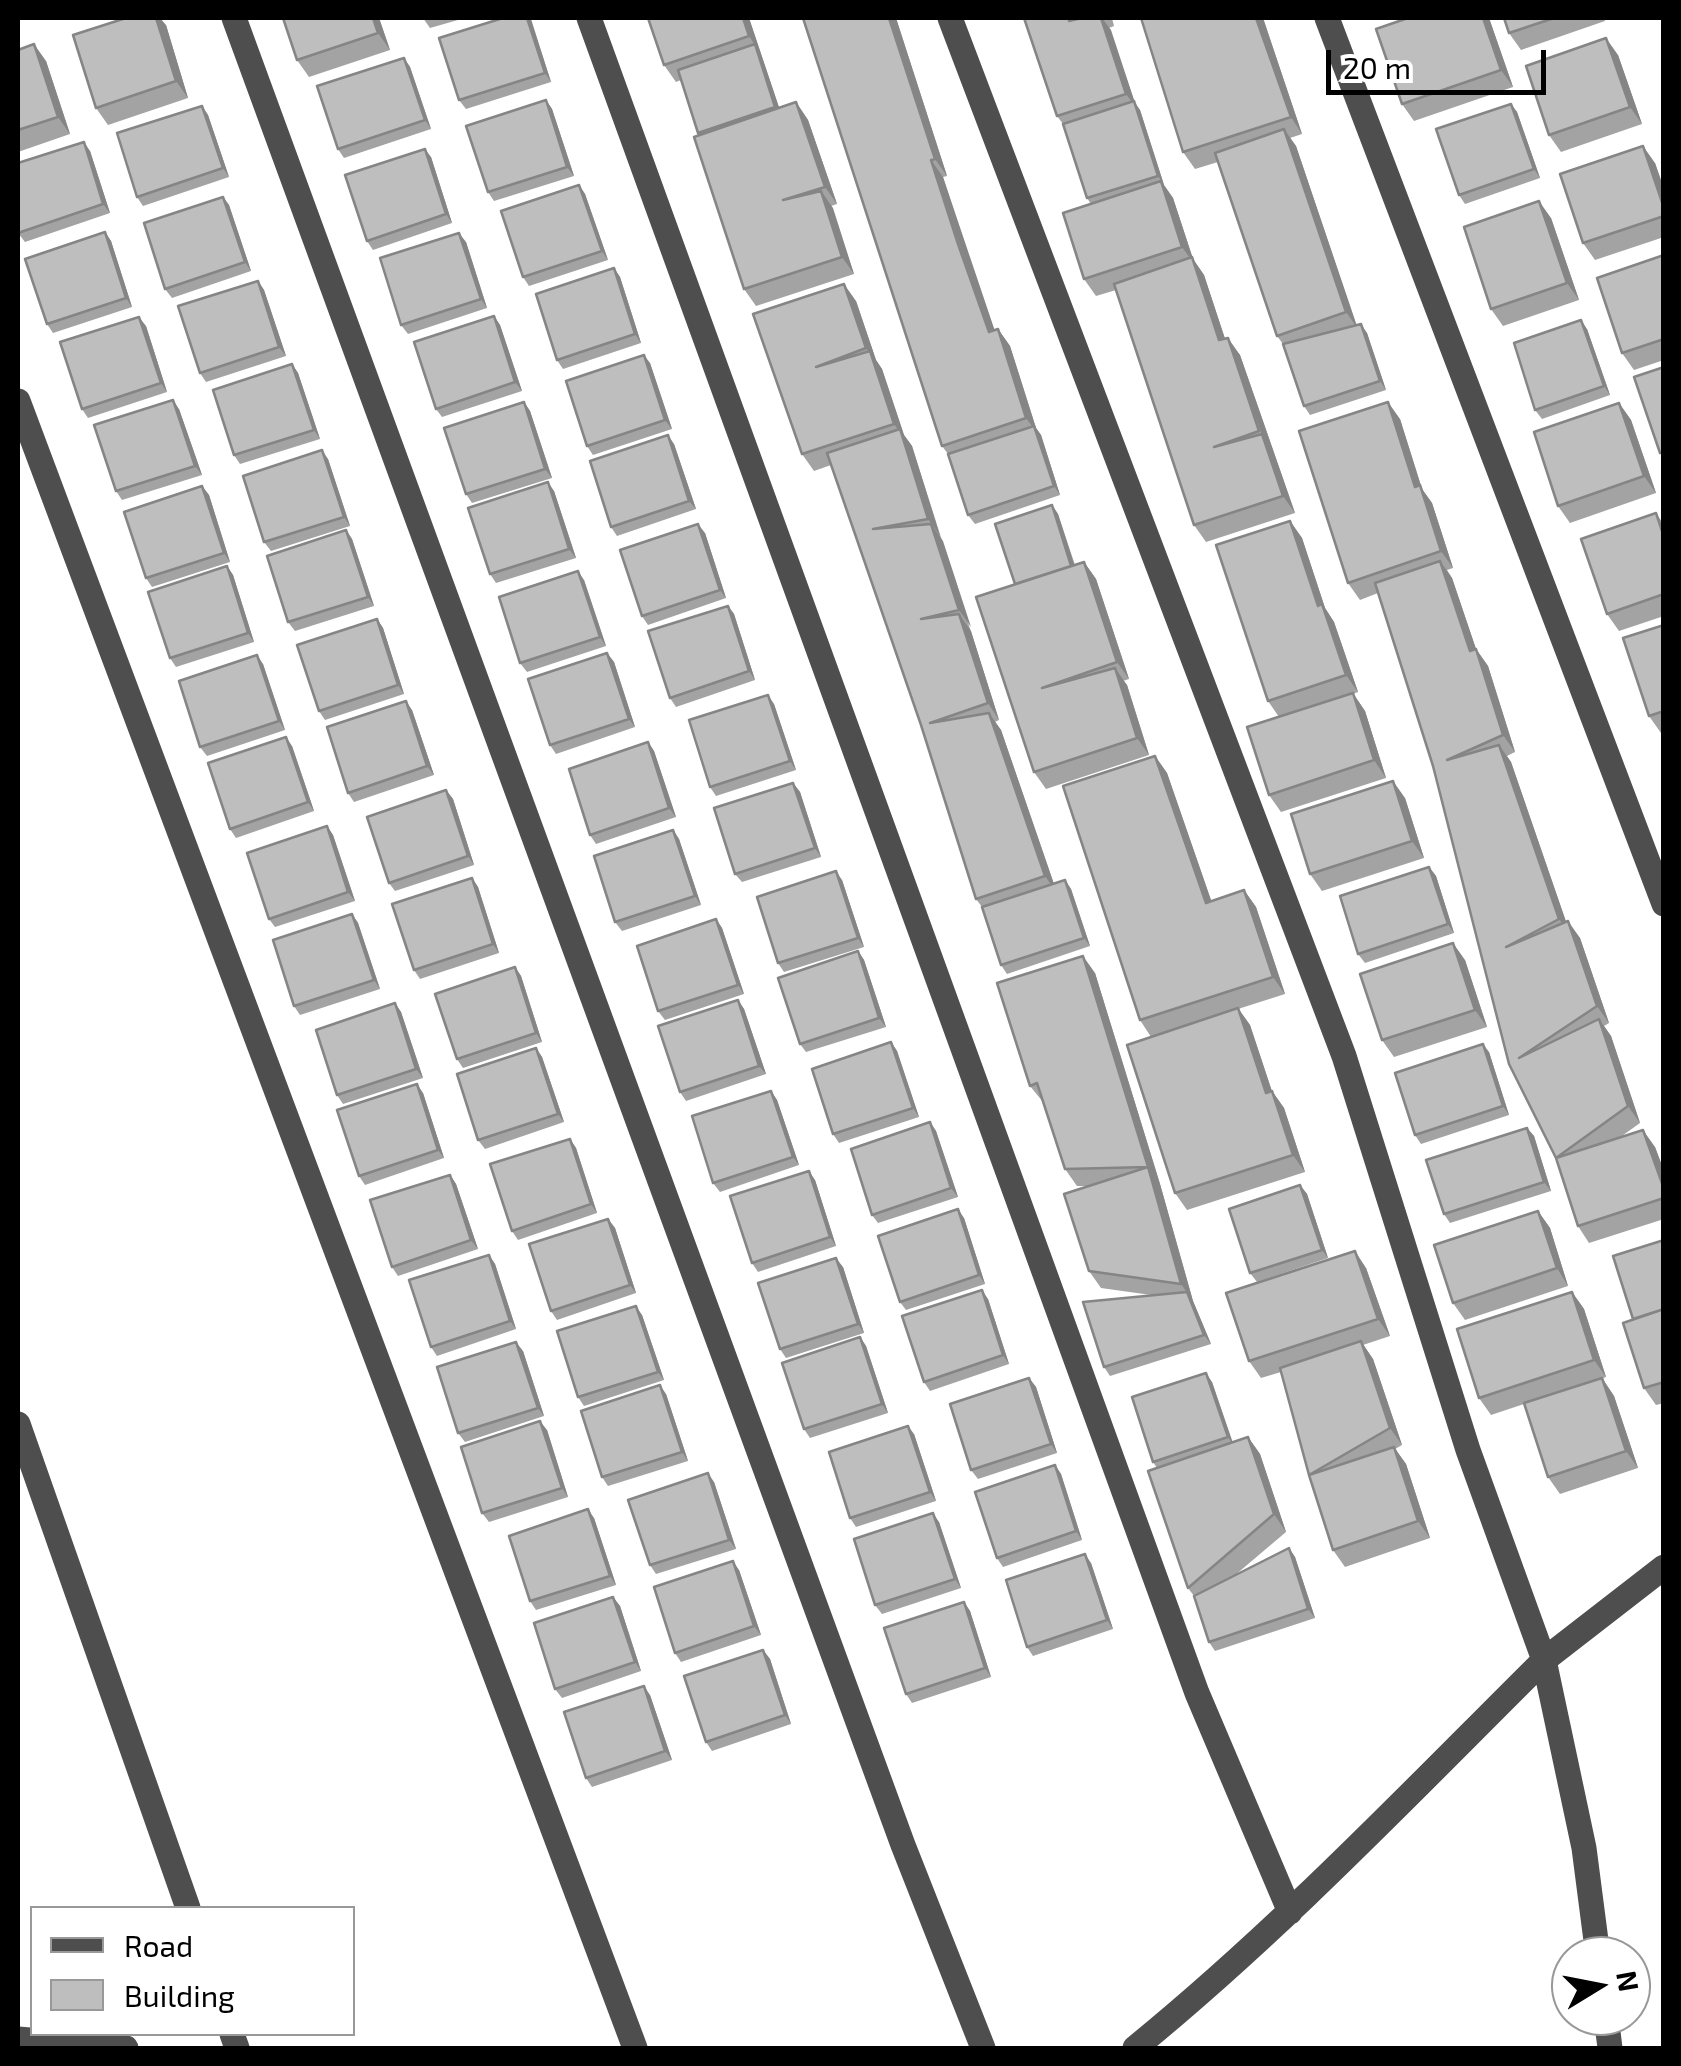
<!DOCTYPE html>
<html>
<head>
<meta charset="utf-8">
<style>
  body { margin:0 }
  #map { position:relative; width:1681px; height:2066px; overflow:hidden; background:#fff; font-family:"Exo 2",sans-serif }
  canvas { display:block }
  .frame { position:absolute; inset:0; border:20px solid #000; pointer-events:none }
  .legend { position:absolute; left:30px; top:1906px; width:325px; height:130px; box-sizing:border-box; background:#fff; border:2px solid #999; margin:0; padding:12px 18px; list-style:none; font-size:30px; color:#000 }
  .legend li { display:flex; align-items:center; gap:20px; height:50px }
  .legend b { width:50px; border:2px solid #999 }
  .north { position:absolute; left:1551px; top:1936px; width:100px; height:100px; box-sizing:border-box; background:#fff; border:2px solid #999; border-radius:50%; rotate:80deg; font-size:28px; font-weight:700; line-height:40px; text-align:center; color:#000 }
  .north::after { content:''; display:block; margin:auto; width:35px; height:45px; background:#000; clip-path:polygon(50% 0,100% 100%,50% 72%,0 100%) }
  .scale { position:absolute; left:1326px; top:50px; width:220px; height:45px; box-sizing:border-box; border:5px solid #000; border-top:0; padding-left:12px; font-size:30px; line-height:35px; white-space:nowrap; color:#000; -webkit-text-stroke:8px #fff; paint-order:stroke }
</style>
</head>
<body>
<div id="map">
<canvas width="1681" height="2066"></canvas>
<div class="frame"></div>
<ul class="legend">
<li><b style="height:12px;background:#4e4e4e"></b>Road</li>
<li><b style="height:28px;background:#bebebe"></b>Building</li>
</ul>
<div class="north">N</div>
<div class="scale">20 m</div>
</div>
<script>
const g = document.querySelector('canvas').getContext('2d');
g.lineJoin = 'round';
function trace(path, color, width, dash) {
  g.strokeStyle = color;
  g.lineWidth = width;
  g.lineCap = dash ? 'butt' : 'round';
  g.setLineDash(dash || []);
  g.stroke(path);
}
function fill(path, color) {
  g.fillStyle = color;
  g.fill(path, 'evenodd');
}
trace(new Path2D(`
  M234,18L903,1845L983,2048
  M589,18L1197,1693L1290,1912
  M950,18L1344,1056L1468,1450L1544,1660C1411,1792 1281,1929 1135,2048
  M1327,18L1664,904
  M18,401L635,2048
  M18,1424L188,1908
  M1598,1956L1584,1848L1544,1660L1664,1567
  M1606,2016L1610,2048
  M232,2034L237,2048
  M18,2039L126,2048`), '#4e4e4e', 25);
fill(new Path2D(`
  M283,18H379L390,50L309,77L297,60Z
  M423,18H465L430,28Z
  M503,18H530L551,82L466,109L459,100Z
  M749,18L779,108L796,102L808,120L837,204L831,206L854,274L756,306L744,289L700,135L681,80L676,82L664,65Z
  M803,18H896L947,176L943,177L970,261L994,330L998,329L1010,346L1036,428L1041,435L1060,495L975,524L968,515L948,454L942,446Z
  M1024,18H1112L1114,26L1109,28L1135,103L1140,110L1164,185L1173,198L1193,259L1204,275L1225,339L1240,355L1295,513L1206,542L1194,525L1116,290L1096,296L1084,279L1091,204L1087,198L1063,124L1057,116Z
  M1263,18L1302,134L1290,138L1296,146L1356,325L1367,333L1386,390L1310,415L1304,406L1283,344L1277,336L1218,162L1195,169L1183,152Z
  M1489,18L1513,87L1414,121L1402,104Z
  M1504,18H1604L1605,21L1521,50L1509,33Z
  M166,25L188,98L108,125L96,108Z
  M18,50L46,61L70,134L18,152Z
  M1618,55L1642,124L1561,152L1549,135Z
  M404,58L410,67L431,129L344,158L338,149Z
  M546,100L552,109L574,176L494,201L488,192Z
  M1511,104L1517,112L1540,178L1465,204L1459,195Z
  M202,106L208,115L229,177L143,206L137,197Z
  M90,151L110,213L25,242L18,233Z
  M431,157L452,223L373,250L367,241Z
  M1655,163L1664,189V237L1595,260L1583,243Z
  M579,185L585,194L608,260L529,286L523,277Z
  M223,197L229,205L251,271L172,298L165,289Z
  M1551,218L1579,300L1503,326L1491,309Z
  M105,232L111,241L132,307L53,333L47,324Z
  M466,242L487,308L408,334L401,325Z
  M1664,255V360L1634,370L1622,353Z
  M614,268L620,277L641,343L563,369L557,360Z
  M258,281L264,290L286,356L206,382L200,373Z
  M856,301L876,360L882,369L904,435L912,446L999,720L995,722L1001,730L1054,884L1065,880L1071,889L1090,946L1007,974L1001,965L982,907L976,899L921,725L831,465L814,471L802,454L753,314Z
  M494,316L500,325L522,391L442,417L436,409Z
  M146,326L167,392L88,418L82,409Z
  M1587,329L1610,395L1542,419L1535,410Z
  M650,363L672,429L593,455L587,446Z
  M292,364L298,373L320,439L240,464L234,455Z
  M524,402L530,411L552,478L472,503L466,494Z
  M1619,403L1631,420L1656,493L1570,523L1558,506Z
  M179,409L202,475L122,500L116,491Z
  M1400,419L1422,489L1432,503L1453,568L1447,570L1452,578L1476,649L1488,666L1515,752L1507,756L1511,762L1566,922L1580,938L1609,1023L1604,1026L1611,1036L1640,1123L1619,1138L1655,1147L1664,1171V1219L1589,1243L1578,1226L1378,593L1360,600L1348,583Z
  M674,444L696,509L617,536L611,527Z
  M328,459L350,526L271,551L264,542Z
  M202,486L209,495L230,562L152,587L146,578Z
  M554,491L576,558L496,583L490,574Z
  M1052,505L1058,514L1075,565L1084,562L1096,579L1129,679L1123,681L1127,685L1149,755L1046,789L1034,772L1015,584Z
  M1656,513L1664,525V616L1619,631L1607,614Z
  M1290,521L1302,538L1325,608L1334,622L1358,692L1353,694L1365,711L1386,778L1281,812L1269,795L1279,717L1268,701Z
  M346,530L352,539L374,606L295,631L288,622Z
  M705,533L726,598L648,625L642,616Z
  M227,566L233,575L254,642L176,667L170,658Z
  M584,580L606,646L527,672L520,663Z
  M728,606L734,614L755,680L676,707L670,698Z
  M377,619L383,628L404,694L325,720L319,711Z
  M1664,625V732L1661,733L1649,716Z
  M607,653L614,662L635,727L556,754L550,745Z
  M263,664L285,730L207,756L200,747Z
  M774,704L796,770L716,796L710,787Z
  M412,710L434,775L354,802L348,793Z
  M648,742L654,751L676,817L596,844L590,835Z
  M292,746L314,811L236,838L230,829Z
  M1155,756L1167,773L1211,901L1244,890L1256,907L1285,994L1238,1009L1250,1025L1272,1091L1284,1108L1305,1172L1187,1210L1175,1193L1151,1037L1140,1020Z
  M793,783L800,792L821,857L742,882L735,874Z
  M446,790L453,799L474,865L395,891L389,883Z
  M1405,798L1424,858L1322,891L1310,874Z
  M327,826L333,835L355,901L275,927L269,919Z
  M673,830L679,839L701,905L622,931L615,922Z
  M1429,867L1436,876L1454,933L1365,963L1358,954Z
  M472,878L478,887L499,953L420,979L414,970Z
  M842,880L864,947L784,972L778,963Z
  M352,914L358,923L380,989L300,1015L294,1006Z
  M716,919L722,928L744,994L665,1020L658,1011Z
  M858,951L864,960L886,1027L806,1052L800,1044Z
  M1465,960L1487,1027L1394,1057L1382,1040Z
  M515,967L521,976L542,1042L463,1068L457,1059Z
  M1095,973L1160,1184L1193,1301L1211,1344L1110,1376L1104,1367L1151,1295L1101,1288L1089,1271L1090,1186H1077L1065,1169L1043,1102L1030,1086Z
  M738,1000L744,1009L766,1074L686,1101L680,1092Z
  M395,1003L401,1012L423,1078L343,1104L337,1095Z
  M891,1042L897,1051L919,1117L839,1143L833,1134Z
  M536,1048L542,1057L564,1122L485,1149L478,1140Z
  M1489,1052L1509,1115L1421,1144L1415,1135Z
  M771,1091L777,1100L799,1165L720,1192L713,1183Z
  M423,1093L444,1158L365,1185L359,1176Z
  M930,1122L936,1131L958,1197L878,1223L872,1215Z
  M1527,1128L1534,1136L1551,1191L1450,1223L1444,1214Z
  M570,1139L576,1148L597,1213L518,1240L512,1231Z
  M450,1175L456,1184L478,1249L398,1276L392,1267Z
  M815,1180L836,1246L758,1272L752,1263Z
  M1300,1185L1307,1194L1328,1258L1257,1282L1250,1273Z
  M1538,1211L1550,1228L1568,1286L1465,1320L1453,1303Z
  M964,1218L985,1284L906,1310L900,1302Z
  M608,1219L615,1228L636,1293L557,1320L551,1311Z
  M1664,1240V1403L1656,1405L1644,1388L1633,1319Z
  M489,1255L495,1264L516,1329L437,1356L431,1347Z
  M843,1267L864,1333L786,1358L780,1349Z
  M1366,1268L1390,1336L1363,1345L1373,1359L1402,1445L1395,1449L1406,1464L1430,1538L1345,1567L1333,1550L1281,1372L1261,1378L1249,1361Z
  M1572,1292L1584,1309L1606,1377L1589,1383L1602,1378L1614,1396L1638,1468L1560,1494L1548,1477L1524,1404L1491,1415L1479,1398Z
  M988,1299L1009,1364L930,1391L924,1382Z
  M642,1315L664,1380L584,1406L578,1397Z
  M860,1337L866,1346L888,1413L810,1438L804,1429Z
  M523,1351L544,1416L465,1442L458,1433Z
  M1029,1378L1036,1387L1057,1453L978,1479L971,1470Z
  M1212,1382L1232,1442L1248,1437L1260,1454L1286,1532L1234,1576L1289,1548L1295,1557L1315,1618L1215,1651L1209,1642L1194,1596L1188,1588L1157,1468L1153,1462Z
  M666,1394L688,1461L608,1486L602,1477Z
  M547,1430L568,1497L489,1522L482,1513Z
  M914,1434L936,1501L856,1527L850,1518Z
  M1055,1465L1061,1474L1082,1540L1003,1567L997,1558Z
  M714,1482L736,1549L656,1574L650,1565Z
  M594,1518L616,1585L536,1610L530,1601Z
  M939,1522L961,1588L882,1614L875,1605Z
  M1091,1563L1113,1629L1033,1656L1027,1647Z
  M739,1570L761,1635L681,1662L675,1653Z
  M613,1597L620,1606L641,1671L562,1698L555,1689Z
  M964,1602L970,1611L991,1677L912,1703L906,1694Z
  M763,1650L770,1659L791,1724L712,1751L706,1742Z
  M650,1695L672,1760L592,1787L586,1778Z`), '#a3a3a3');
fill(new Path2D(`
  M156,18H160L166,25L188,98L176,81Z
  M373,18H379L390,50L378,33Z
  M527,18L531,19L551,82L545,73Z
  M743,18H749L782,116L775,107L755,45L749,36Z
  M889,18H896L947,176L935,159Z
  M1101,18H1102L1111,30L1135,103L1140,110L1164,185L1158,176L1137,109L1126,94Z
  M1256,18H1263L1302,134L1291,117Z
  M1483,18H1489L1513,87L1501,70Z
  M1606,38L1618,55L1642,124L1630,107Z
  M34,44L46,61L70,134L58,117Z
  M404,58L410,67L431,129L425,120Z
  M546,100L552,109L574,176L567,167Z
  M796,102L808,120L837,204L825,187Z
  M1511,104L1517,112L1540,178L1534,169Z
  M202,106L208,115L229,177L223,168Z
  M1284,129L1296,146L1358,329L1346,312Z
  M84,142L90,151L110,213L103,204Z
  M1643,146L1655,163L1664,189V208Z
  M425,149L431,157L452,223L446,214Z
  M931,160L943,177L1001,349L989,332Z
  M1161,181L1173,198L1193,259L1204,275L1231,357L1219,340L1193,262L1182,247Z
  M579,185L585,194L608,260L602,251Z
  M821,191L833,208L854,274L842,257Z
  M223,197L229,205L251,271L245,262Z
  M1539,201L1551,218L1579,300L1567,283Z
  M105,232L111,241L132,307L126,298Z
  M459,233L466,242L487,308L481,299Z
  M614,268L620,277L641,343L635,334Z
  M258,281L264,290L286,356L279,347Z
  M844,284L856,301L876,360L882,369L904,435L912,446L940,536L928,519L902,435L894,424L872,357L866,348Z
  M494,316L500,325L522,391L515,382Z
  M139,317L146,326L167,392L161,383Z
  M1581,320L1587,329L1610,395L1604,386Z
  M1361,324L1367,333L1386,390L1380,381Z
  M998,329L1010,346L1036,428L1041,435L1060,495L1054,486L1037,433L1026,418Z
  M1228,338L1240,355L1295,513L1283,496Z
  M644,355L650,363L672,429L665,420Z
  M292,364L298,373L320,439L314,430Z
  M173,400L179,409L202,475L195,466Z
  M524,402L530,411L552,478L545,469Z
  M1388,402L1400,419L1422,489L1432,503L1453,568L1441,551L1415,487Z
  M1619,403L1631,420L1656,493L1644,476Z
  M668,435L674,444L696,509L689,501Z
  M322,450L328,459L350,526L344,517Z
  M548,482L554,491L576,558L569,549Z
  M202,486L209,495L230,562L224,553Z
  M1052,505L1058,514L1080,583L1074,574Z
  M1290,521L1302,538L1325,608L1334,622L1358,692L1346,675L1318,606Z
  M698,524L705,533L726,598L720,590Z
  M931,524L943,541L971,627L959,610Z
  M346,530L352,539L374,606L368,597Z
  M1440,561L1452,578L1476,649L1488,666L1515,752L1503,735L1470,651Z
  M1084,562L1096,579L1129,679L1117,662Z
  M227,566L233,575L254,642L248,633Z
  M578,571L584,580L606,646L600,637Z
  M728,606L734,614L755,680L749,671Z
  M959,614L971,631L999,720L988,703Z
  M377,619L383,628L404,694L398,685Z
  M607,653L614,662L635,727L629,719Z
  M257,655L263,664L285,730L279,721Z
  M1115,668L1127,685L1149,755L1137,738Z
  M1353,693L1365,711L1386,778L1374,760Z
  M768,695L774,704L796,770L790,761Z
  M406,701L412,710L434,775L427,766Z
  M989,713L1001,730L1057,893L1045,876Z
  M286,737L292,746L314,811L308,802Z
  M648,742L654,751L676,817L669,808Z
  M1499,745L1511,762L1571,936L1559,919Z
  M1155,756L1167,773L1218,920L1206,903Z
  M1393,781L1405,798L1424,858L1412,841Z
  M793,783L800,792L821,857L815,848Z
  M446,790L453,799L474,865L468,856Z
  M327,826L333,835L355,901L348,892Z
  M673,830L679,839L701,905L695,896Z
  M1429,867L1436,876L1454,933L1448,924Z
  M836,871L842,880L864,947L858,938Z
  M472,878L478,887L499,953L493,944Z
  M1065,880L1071,889L1090,946L1084,938Z
  M1244,890L1256,907L1285,994L1273,977Z
  M352,914L358,923L380,989L374,980Z
  M716,919L722,928L744,994L738,985Z
  M1568,921L1580,938L1609,1023L1597,1006Z
  M1453,943L1465,960L1487,1027L1475,1010Z
  M858,951L864,960L886,1027L879,1018Z
  M1083,956L1095,973L1160,1184L1148,1167Z
  M515,967L521,976L542,1042L536,1033Z
  M738,1000L744,1009L766,1074L759,1066Z
  M395,1003L401,1012L423,1078L416,1069Z
  M1238,1008L1250,1025L1278,1110L1266,1093Z
  M1599,1019L1611,1036L1640,1123L1628,1106Z
  M891,1042L897,1051L919,1117L913,1108Z
  M1483,1044L1489,1052L1509,1115L1503,1106Z
  M536,1048L542,1057L564,1122L558,1114Z
  M417,1084L423,1093L444,1158L438,1150Z
  M771,1091L777,1100L799,1165L793,1157Z
  M1272,1091L1284,1108L1305,1172L1293,1155Z
  M930,1122L936,1131L958,1197L951,1188Z
  M1527,1128L1534,1136L1551,1191L1544,1182Z
  M1643,1130L1655,1147L1664,1171V1189Z
  M570,1139L576,1148L597,1213L591,1204Z
  M1148,1167L1160,1184L1193,1301L1181,1284Z
  M809,1171L815,1180L836,1246L830,1237Z
  M450,1175L456,1184L478,1249L471,1240Z
  M1300,1185L1307,1194L1328,1258L1322,1250Z
  M958,1209L964,1218L985,1284L979,1275Z
  M1538,1211L1550,1228L1568,1286L1557,1268Z
  M608,1219L615,1228L636,1293L630,1285Z
  M1355,1251L1366,1268L1390,1336L1378,1319Z
  M489,1255L495,1264L516,1329L510,1321Z
  M836,1258L843,1267L864,1333L858,1324Z
  M982,1290L988,1299L1009,1364L1003,1355Z
  M1187,1292L1193,1301L1211,1344L1204,1335Z
  M1572,1292L1584,1309L1606,1377L1594,1360Z
  M636,1306L642,1315L664,1380L658,1372Z
  M860,1337L866,1346L888,1413L882,1404Z
  M1361,1341L1373,1359L1402,1445L1390,1428Z
  M516,1342L523,1351L544,1416L538,1408Z
  M1206,1373L1212,1382L1234,1446L1228,1437Z
  M1029,1378L1036,1387L1057,1453L1051,1444Z
  M1602,1378L1614,1396L1638,1468L1626,1451Z
  M660,1385L666,1394L688,1461L682,1452Z
  M540,1421L547,1430L568,1497L562,1488Z
  M908,1426L914,1434L936,1501L930,1492Z
  M1248,1437L1260,1454L1286,1532L1274,1514Z
  M1394,1447L1406,1464L1430,1538L1418,1521Z
  M1055,1465L1061,1474L1082,1540L1076,1531Z
  M708,1473L714,1482L736,1549L729,1540Z
  M588,1509L594,1518L616,1585L610,1576Z
  M933,1513L939,1522L961,1588L955,1579Z
  M1289,1548L1295,1557L1315,1618L1308,1609Z
  M1085,1554L1091,1563L1113,1629L1107,1620Z
  M733,1561L739,1570L761,1635L754,1626Z
  M613,1597L620,1606L641,1671L635,1662Z
  M964,1602L970,1611L991,1677L985,1668Z
  M763,1650L770,1659L791,1724L785,1715Z
  M644,1686L650,1695L672,1760L665,1751Z`), '#858585');
const building = new Path2D(`
  M126,18H156L176,81L96,108L73,35Z
  M283,18H373L378,33L297,60Z
  M503,18H527L545,73L459,100L439,38Z
  M648,18H743L749,36L664,65Z
  M803,18H889L935,159L931,160L958,244L989,332L998,329L1026,418L942,446Z
  M1024,18H1079L1069,21L1082,18H1101L1126,94L1057,116Z
  M1141,18H1256L1291,117L1183,152Z
  M1408,18H1483L1501,70L1402,104L1376,29Z
  M1504,18H1554L1509,33Z
  M1606,38L1630,107L1549,135L1526,66Z
  M34,44L58,117L18,130V50Z
  M755,44L775,107L698,133L678,70Z
  M404,58L425,120L338,149L317,86Z
  M546,100L567,167L488,192L466,126Z
  M1134,101L1158,176L1087,198L1063,124Z
  M796,102L825,187L783,200L821,191L842,257L744,289L694,137Z
  M1511,104L1534,169L1459,195L1436,129Z
  M202,106L223,168L137,197L117,133Z
  M1284,129L1346,312L1277,336L1215,153Z
  M84,142L103,204L18,233V163Z
  M1643,146L1664,208V216L1583,243L1560,174Z
  M425,149L446,214L367,241L345,175Z
  M1161,181L1182,247L1084,279L1063,213Z
  M579,185L602,251L523,277L501,211Z
  M223,197L245,262L165,289L144,223Z
  M1539,201L1567,283L1491,309L1464,227Z
  M105,232L126,298L47,324L25,259Z
  M459,233L481,299L401,325L380,258Z
  M1664,255V339L1622,353L1597,278Z
  M1192,257L1219,340L1228,338L1259,431L1214,447L1262,434L1283,496L1194,525L1114,284Z
  M614,268L635,334L557,360L536,294Z
  M258,281L279,347L200,373L178,306Z
  M844,284L866,348L816,367L870,351L894,424L802,454L753,314Z
  M494,316L515,382L436,409L414,342Z
  M139,317L161,383L82,409L60,342Z
  M1581,320L1604,386L1535,410L1514,343Z
  M1361,324L1380,381L1304,406L1283,344Z
  M644,355L665,420L587,446L566,381Z
  M292,364L314,430L234,455L213,390Z
  M1664,367V452L1660,453L1634,377Z
  M173,400L195,466L116,491L94,425Z
  M524,402L545,469L466,494L444,428Z
  M1388,402L1415,487L1420,485L1441,551L1348,583L1299,431Z
  M1619,403L1644,476L1558,506L1534,432Z
  M1034,426L1054,486L968,515L948,454Z
  M900,429L928,519L873,529L931,524L959,610L921,619L959,614L988,703L930,723L989,713L1045,876L976,899L921,725L827,453Z
  M668,435L689,501L611,527L590,461Z
  M322,450L344,517L264,542L243,476Z
  M548,482L569,549L490,574L468,508Z
  M202,486L224,553L146,578L124,512Z
  M1052,505L1071,566L1015,584L995,524Z
  M1656,513L1664,537V594L1607,614L1581,539Z
  M1290,521L1318,606L1322,604L1346,675L1268,701L1216,545Z
  M698,524L720,590L642,616L620,550Z
  M346,530L368,597L288,622L267,556Z
  M1440,561L1470,651L1476,649L1503,735L1447,760L1499,745L1559,919L1506,947L1568,921L1597,1006L1519,1058L1599,1019L1628,1106L1556,1158L1509,1064L1433,766L1375,583Z
  M1084,562L1117,662L1042,688L1115,668L1137,738L1034,772L976,597Z
  M227,566L248,633L170,658L148,592Z
  M578,571L600,637L520,663L499,597Z
  M728,606L749,671L670,698L648,631Z
  M377,619L398,685L319,711L297,645Z
  M1664,625V711L1649,716L1623,638Z
  M607,653L629,719L550,745L528,679Z
  M257,655L279,721L200,747L179,681Z
  M1353,693L1374,760L1269,795L1247,727Z
  M768,695L790,761L710,787L689,720Z
  M406,701L427,766L348,793L327,727Z
  M286,737L308,802L230,829L208,763Z
  M648,742L669,808L590,835L569,769Z
  M1155,756L1206,903L1244,890L1273,977L1140,1020L1063,786Z
  M1393,781L1412,841L1310,874L1291,814Z
  M793,783L815,848L735,874L714,808Z
  M446,790L468,856L389,883L367,817Z
  M327,826L348,892L269,919L247,853Z
  M673,830L695,896L615,922L594,856Z
  M1429,867L1448,924L1358,954L1340,896Z
  M836,871L858,938L778,963L757,897Z
  M472,878L493,944L414,970L392,904Z
  M1065,880L1084,938L1001,965L982,907Z
  M352,914L374,980L294,1006L273,940Z
  M716,919L738,985L658,1011L637,946Z
  M1453,943L1475,1010L1382,1040L1360,974Z
  M858,951L879,1018L800,1044L778,978Z
  M1083,956L1148,1167L1065,1169L1037,1083L1030,1086L997,983Z
  M515,967L536,1033L457,1059L435,994Z
  M738,1000L759,1066L680,1092L658,1026Z
  M395,1003L416,1069L337,1095L316,1030Z
  M1238,1008L1266,1093L1272,1091L1293,1155L1175,1193L1127,1045Z
  M891,1042L913,1108L833,1134L812,1069Z
  M1483,1044L1503,1106L1415,1135L1395,1073Z
  M536,1048L558,1114L478,1140L457,1074Z
  M417,1084L438,1150L359,1176L337,1110Z
  M771,1091L793,1157L713,1183L692,1116Z
  M930,1122L951,1188L872,1215L851,1149Z
  M1527,1128L1544,1182L1444,1214L1426,1160Z
  M1643,1130L1664,1189V1198L1578,1226L1556,1158Z
  M570,1139L591,1204L512,1231L490,1164Z
  M1148,1167L1181,1284L1089,1271L1064,1194Z
  M809,1171L830,1237L752,1263L730,1196Z
  M450,1175L471,1240L392,1267L370,1200Z
  M1300,1185L1322,1250L1250,1273L1229,1209Z
  M958,1209L979,1275L900,1302L878,1236Z
  M1538,1211L1557,1268L1453,1303L1434,1245Z
  M608,1219L630,1285L551,1311L529,1244Z
  M1664,1240V1309L1633,1319L1613,1256Z
  M1355,1251L1378,1319L1249,1361L1226,1293Z
  M489,1255L510,1321L431,1347L409,1280Z
  M836,1258L858,1324L780,1349L758,1283Z
  M982,1290L1003,1355L924,1382L902,1316Z
  M1187,1292L1204,1335L1104,1367L1083,1302Z
  M1572,1292L1594,1360L1479,1398L1457,1329Z
  M636,1306L658,1372L578,1397L557,1331Z
  M1664,1309V1382L1644,1388L1623,1323Z
  M860,1337L882,1404L804,1429L782,1363Z
  M1361,1341L1390,1428L1309,1475L1394,1447L1418,1521L1333,1550L1309,1475L1280,1368Z
  M516,1342L538,1408L458,1433L437,1367Z
  M1206,1373L1228,1437L1153,1462L1132,1397Z
  M1029,1378L1051,1444L971,1470L950,1404Z
  M1602,1378L1626,1451L1548,1477L1524,1403Z
  M660,1385L682,1452L602,1477L581,1411Z
  M540,1421L562,1488L482,1513L461,1447Z
  M908,1426L930,1492L850,1518L829,1452Z
  M1248,1437L1274,1514L1188,1588L1148,1471Z
  M1055,1465L1076,1531L997,1558L975,1492Z
  M708,1473L729,1540L650,1565L628,1500Z
  M588,1509L610,1576L530,1601L509,1536Z
  M933,1513L955,1579L875,1605L854,1539Z
  M1289,1548L1308,1609L1209,1642L1194,1596Z
  M1085,1554L1107,1620L1027,1647L1006,1580Z
  M733,1561L754,1626L675,1653L654,1587Z
  M613,1597L635,1662L555,1689L534,1623Z
  M964,1602L985,1668L906,1694L884,1628Z
  M763,1650L785,1715L706,1742L684,1676Z
  M644,1686L665,1751L586,1778L564,1712Z`);
fill(building, '#bebebe');
trace(building, '#858585', 2.5);
</script>
</body>
</html>
